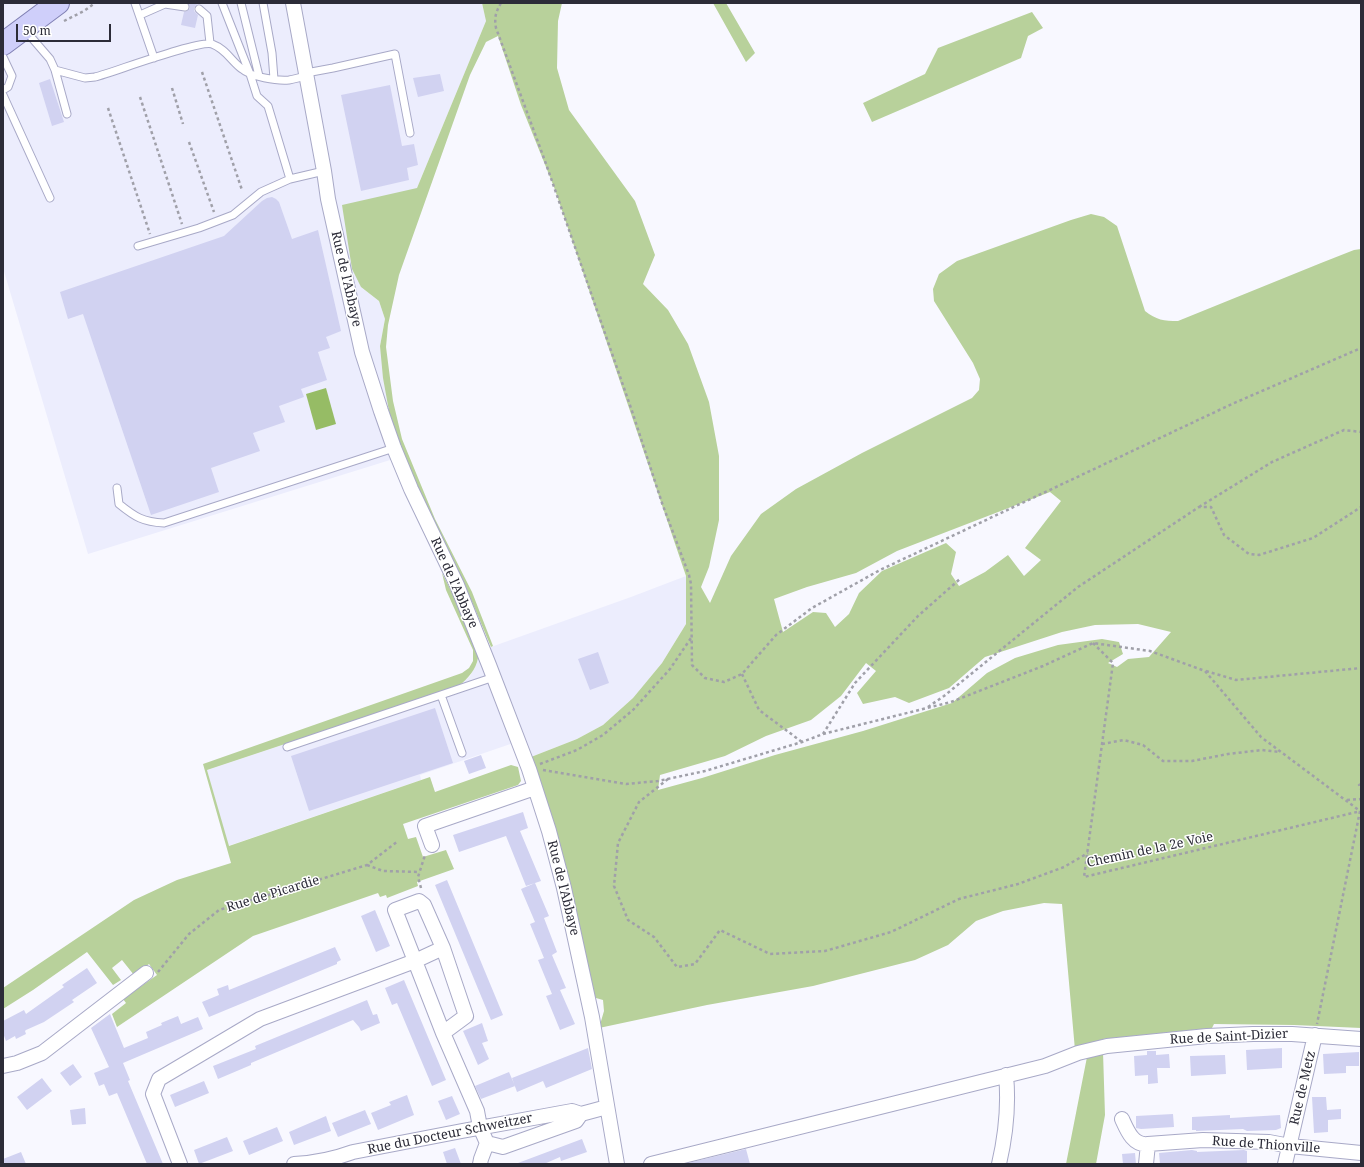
<!DOCTYPE html>
<html>
<head>
<meta charset="utf-8">
<style>
  body { margin:0 }
  #map { position:relative; width:1364px; height:1167px; overflow:hidden; background:#f8f8ff; font-family:"Noto Serif",serif }
  canvas { display:block }
  .frame { position:absolute; inset:0; border:4px solid #2c2c38; pointer-events:none }
  .scale { position:absolute; left:16px; top:24px; width:95px; height:18px; box-sizing:border-box; border:2px solid #2c2c38; border-top:0; padding-left:5px; font-size:12px; line-height:14px; white-space:nowrap; color:#2c2c38; -webkit-text-stroke:3px #fff; paint-order:stroke }
</style>
</head>
<body>
<div id="map">
<canvas width="1364" height="1167"></canvas>
<div class="frame"></div>
<div class="scale">50 m</div>
</div>
<script>
const g = document.querySelector('canvas').getContext('2d');
g.lineJoin = 'round';
function fill(path, color) {
  g.fillStyle = color;
  g.fill(path, 'evenodd');
}
function trace(path, color, width, dash) {
  g.strokeStyle = color;
  g.lineWidth = width;
  g.lineCap = dash ? 'butt' : 'round';
  g.setLineDash(dash || []);
  g.stroke(path);
}
function drawText(font, color, halo, rows, align = 'center') {
  g.font = font + ' "Noto Serif",serif';
  g.lineWidth = 3;
  g.setLineDash([]);
  g.textBaseline = 'middle';
  g.strokeStyle = halo;
  g.fillStyle = color;
  for (const [text, x, y, turn = 0] of rows) {
    g.save();
    g.translate(x, y);
    g.rotate((+turn || 0) * Math.PI / 180);
    g.textAlign = isNaN(turn) ? turn : align;
    if (halo) g.strokeText(text, 0, 0);
    g.fillText(text, 0, 0);
    g.restore();
  }
}
fill(new Path2D(`
  M3,3H482L486,21L417,188L361,287L379,301L385,319L380,346L403,456L88,554L3,268Z
  M686,576V624L662,663L633,698L603,725L577,739L531,757L525,739L420,775L421,780L228,846L207,770L459,686L470,676L476,665L479,656L477,652L631,597Z`), '#ecedfd');
fill(new Path2D(`
  M482,3H562L558,21L557,68L569,110L635,201L655,255L643,284L668,310L688,344L709,402L719,456V520L709,567L701,587L710,603L731,556L761,514L796,489L862,453L972,398L979,390L980,379L973,363L934,301L933,289L939,274L957,261L1071,220L1091,214L1104,217L1117,226L1145,311C1156,320 1164,321 1178,321L1321,263L1354,250L1361,249V1028L1294,1025L1214,1024L1212,1028L1103,1039L1075,1050L1062,904L1044,903L1003,911L976,921L948,945L915,960L813,986L707,1005L599,1028L604,1011L603,1000L596,998L592,992L531,757L577,739L603,725L633,698L662,663L686,624V576L554,187L521,105L498,36L486,42L470,75L399,275L388,325L386,347L393,401L402,439L435,519L472,592L493,646L491,647L467,590L422,499L391,422L383,378L380,346L385,319L379,301L361,287L352,269L342,205L417,188L486,21ZM1050,492L1061,501L1025,548L1041,560L1024,576L1008,555L985,572L959,586L951,574L956,552L946,543L882,571L859,593L849,614L835,627L826,613L813,612L783,632L774,599L807,587L856,573L897,551ZM1138,624L1171,632L1149,657L1128,659L1117,667L1108,663L1123,654L1119,642L1102,639L1058,645L1015,658L987,673L952,703L863,731L775,755L702,778L658,790L660,775L725,756L766,736L811,720L841,696L866,663L876,671L857,693L863,704L895,697L909,703L949,688L985,657L1062,632L1095,625Z
  M713,3H726L755,53L746,62Z
  M1032,12L1043,28L1028,36L1021,58L872,122L863,103L925,74L938,48Z
  M442,573C449,586 480,648 478,658C476,670 468,678 459,686L207,770L229,846L430,777L435,792L511,765L518,767L521,781L518,785L403,824L408,839L416,837L423,857L446,850L454,869L417,882L418,886L387,898L386,895L380,897L378,893L253,936L117,1027L112,1014L126,1003L123,999L157,975L149,964L134,975L122,960L112,968L121,980L113,985L87,952L33,990L3,1009V988L134,900L177,880L231,863L203,764L462,673L469,668L473,661V650L446,590Z
  M1103,1052L1105,1115L1096,1164H1066L1087,1057Z`), '#b8d19b');
fill(new Path2D(`
  M326,388L336,424L316,430L306,394Z`), '#96bc65');
fill(new Path2D(`
  M188,3H201L196,5L194,8V11L198,15L195,28L181,25L184,12L187,11L190,8Z
  M440,74L444,91L418,97L413,78Z
  M50,79L64,122L52,126L39,83Z
  M390,85L402,146L414,144L418,165L407,168L409,180L361,191L341,95Z
  M272,197L276,199L279,202L292,239L318,230L341,331L326,337L330,348L318,352L327,380L301,389L304,397L279,406L285,422L253,433L260,451L211,468L219,492L151,515L83,314L68,319L60,292L224,236L262,201L267,198Z
  M598,652L609,683L590,690L578,659Z
  M435,708L453,763L309,811L291,756Z
  M481,755L486,768L469,774L464,761Z
  M523,812L528,828L520,831L541,881L526,886L506,836L459,852L453,835Z
  M447,880L503,1015L491,1020L435,885Z
  M535,883L549,916L544,918L557,952L552,955L566,988L560,990L575,1024L560,1030L546,996L552,994L538,960L544,958L530,924L535,922L521,889Z
  M375,910L390,946L376,952L361,916Z
  M335,947L341,960L337,962V964L209,1017L202,1002L219,995L217,989L228,985L229,990Z
  M87,968L97,983L72,1000L74,1002L44,1022L26,1030L25,1031L26,1034L16,1039L15,1036L6,1041L3,1033V1021L24,1010L26,1014L64,987L62,985Z
  M404,980L446,1080L432,1086L397,1003L392,1005L385,988Z
  M367,1000L373,1015L377,1014L380,1023L361,1031L359,1027L353,1020L251,1063V1065L218,1079L213,1066L256,1049L255,1046Z
  M110,1014L124,1048L148,1038L146,1032L162,1025L161,1023L178,1016L181,1024L198,1017L203,1029L123,1063L130,1080L128,1081L163,1164H147L117,1093L109,1096L104,1084L99,1086L94,1073L109,1067L91,1028Z
  M482,1023L488,1041L482,1043L489,1059L478,1065L463,1031Z
  M588,1048L592,1069L546,1088L543,1081L517,1092L512,1078Z
  M1282,1048V1068L1247,1070L1246,1050Z
  M1147,1051H1156V1055L1169,1054L1170,1068H1157L1158,1083L1148,1084V1075L1135,1076L1134,1056L1147,1055Z
  M1359,1052V1066H1346V1073L1324,1074L1323,1054Z
  M1225,1055L1226,1074L1191,1076L1190,1056Z
  M73,1064L82,1077L70,1086L60,1073Z
  M509,1072L515,1086L481,1099L475,1086Z
  M42,1078L52,1091L27,1110L17,1097Z
  M204,1081L209,1093L175,1107L170,1095Z
  M407,1095L414,1115L378,1130L371,1113L391,1105L389,1102Z
  M452,1096L460,1114L446,1120L438,1101Z
  M1312,1097H1326L1327,1110L1341,1109V1119L1328,1120V1132L1314,1133Z
  M85,1108L86,1124L72,1125L70,1110Z
  M365,1110L371,1124L338,1137L332,1123Z
  M1173,1114L1174,1127L1141,1129L1136,1128V1116Z
  M1230,1115V1118L1280,1115L1281,1128L1276,1130L1247,1131L1243,1129L1196,1131V1130H1192V1117Z
  M326,1116L331,1131L294,1145L289,1132Z
  M277,1127L283,1141L249,1155L243,1141Z
  M227,1137L233,1151L199,1164L194,1150Z
  M582,1139L587,1152L561,1161L560,1157L544,1164H519L518,1163Z
  M455,1148L461,1164H447L443,1152Z
  M746,1149L750,1164H688V1163Z
  M1192,1150L1197,1151V1152L1244,1150L1247,1151V1164H1160L1159,1153Z
  M21,1152L26,1164H3V1159Z
  M1135,1153L1136,1164H1123L1122,1154Z`), '#d1d2f1');
const lane = new Path2D(`
  M135,3L154,58
  M222,3L250,74L257,96L268,106L290,179L324,171
  M241,3L259,76
  M263,3L272,53L274,79
  M199,9L207,16L210,43
  M140,15L165,4L185,7
  M25,30L50,59L55,70L67,114
  M3,57L12,76L8,87L3,90
  M55,70L85,78L95,77C114,72 199,40 212,44C226,49 231,61 242,69C251,77 277,81 289,80C295,79 301,77 307,76
  M306,73L333,68L395,54L410,133
  M3,95L50,198
  M138,246L199,228L233,215L261,192L290,179
  M117,488L119,504C135,517 143,522 164,523L394,448
  M441,695L462,753
  M287,747L494,677`);
const street = new Path2D(`
  M293,3L324,171L328,199L362,352L381,411L394,448L411,489L457,585L489,665L529,769L549,831L564,888L592,1017L617,1164
  M432,845L425,826L535,788
  M443,1033L466,1016L443,948L415,961L443,1033L477,1111L480,1127L487,1143L481,1159L480,1164
  M3,1066L17,1063L42,1053L146,973
  M1122,1119C1127,1130 1133,1146 1148,1144L1146,1164
  M487,1143L503,1147L576,1121L581,1114
  M1148,1144L1203,1140L1269,1142L1290,1146L1361,1153
  M180,1164L153,1094L159,1079L260,1019L415,961L395,910L419,901L424,905L443,948
  M294,1164C314,1163 334,1159 353,1152L462,1131L572,1111L581,1114L607,1107
  M651,1164L1045,1066L1078,1053L1107,1046L1207,1036L1253,1034H1292L1361,1039
  M999,1164C1006,1134 1009,1106 1006,1075
  M1285,1164L1315,1035`);
const primary = new Path2D(`
  M3,44L58,3`);
trace(lane, '#a8a9c7', 9);
trace(street, '#a8a9c7', 16);
trace(primary, '#8181b4', 24);
trace(new Path2D(`
  M501,3C496,12 494,17 496,28L545,161L632,411L662,503L689,575L691,584L692,665L705,678L724,682L742,674L776,635L812,608L880,570L1232,404L1361,348
  M64,21L84,11L95,3
  M202,72L242,190
  M172,88L183,124
  M140,97L182,224
  M108,108L150,234
  M189,142L214,212
  M1199,507L1272,462L1344,430L1361,432
  M1093,643L1113,663L1084,877L1361,811
  M1206,671L1236,680L1361,668
  M742,674L759,710L802,742
  M928,707L944,696L1078,587L1199,507H1211L1224,535L1249,554L1259,555L1313,538L1361,507
  M823,734L951,702L1043,666L1093,643L1150,651L1205,671L1261,737L1360,811L1317,1024
  M1102,744L1124,740L1143,745L1163,761H1192L1228,754L1262,750L1280,752
  M540,764L577,750L603,735L633,710L670,669L691,638
  M543,770L626,784L658,781L705,771L802,742L823,734L855,683L918,616L961,578
  M668,779L639,802L618,843L614,886L628,920L654,937L677,967L695,964L720,930L770,954L825,951L891,932L959,899L1018,884L1064,867L1088,853
  M1361,784L1359,785L1361,789
  M1347,800L1361,799
  M367,865L383,871L420,872
  M421,888L418,877L425,855
  M158,972L189,934L219,910L367,865L398,841`), '#a0a0a9', 2.5, [3, 3]);
trace(lane, '#fff', 7);
trace(street, '#fff', 14);
trace(primary, '#cfcffa', 22);
drawText('13px', '#2c2c38', '#fff', [
  ["Rue de l'Abbaye",346,279,77],
  ["Rue de l'Abbaye",454,583,66],
  ["Chemin de la 2e Voie",1150,850,-12],
  ["Rue de l'Abbaye",563,888,76],
  ["Rue de Picardie",273,894,-17],
  ["Rue de Saint-Dizier",1229,1037,-3],
  ["Rue de Metz",1303,1088,-77],
  ["Rue du Docteur Schweitzer",450,1134,-11],
  ["Rue de Thionville",1266,1145,4]
]);
</script>
</body>
</html>
